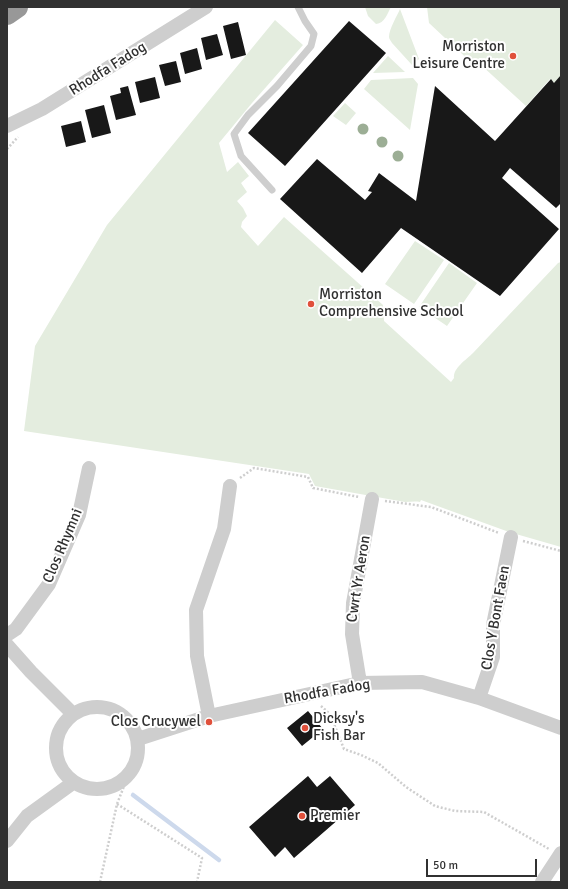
<!DOCTYPE html>
<html>
<head>
<meta charset="utf-8">
<style>
  body { margin:0 }
  #map { position:relative; width:568px; height:889px; overflow:hidden; background:#fff; font-family:Signika,sans-serif }
  canvas { display:block }
  .frame { position:absolute; inset:0; border:8px solid #313131; pointer-events:none }
  .scale { position:absolute; left:426px; top:859px; width:111px; height:18px; box-sizing:border-box; border:2px solid #313131; border-top:0; padding-left:5px; font-size:12px; line-height:14px; white-space:nowrap; color:#313131; -webkit-text-stroke:3px #fff; paint-order:stroke }
</style>
</head>
<body>
<div id="map">
<canvas width="568" height="889"></canvas>
<div class="frame"></div>
<div class="scale">50 m</div>
</div>
<script>
const g = document.querySelector('canvas').getContext('2d');
g.lineJoin = 'round';
function fill(path, color) {
  g.fillStyle = color;
  g.fill(path, 'evenodd');
}
function trace(path, color, width, dash) {
  g.strokeStyle = color;
  g.lineWidth = width;
  g.lineCap = dash ? 'butt' : 'round';
  g.setLineDash(dash || []);
  g.stroke(path);
}
function drawText(font, color, halo, rows, align = 'center') {
  g.font = font + ' Signika,sans-serif';
  g.lineWidth = 4;
  g.setLineDash([]);
  g.textBaseline = 'middle';
  g.strokeStyle = halo;
  g.fillStyle = color;
  for (const [text, x, y, turn = 0] of rows) {
    g.save();
    g.translate(x, y);
    g.rotate((+turn || 0) * Math.PI / 180);
    g.textAlign = isNaN(turn) ? turn : align;
    if (halo) g.strokeText(text, 0, 0);
    g.fillText(text, 0, 0);
    g.restore();
  }
}
fill(new Path2D(`
  M365,7H391C387,14 385,23 376,24L368,16Z
  M427,7H561V89L550,79L526,106L481,65L476,67L429,23Z
  M400,9L419,59L412,65L392,43C391,41 389,39 389,37C389,29 397,16 400,9Z
  M275,20L303,45L252,103L219,143L227,172L238,162L249,176L241,183L247,192L237,201L243,208L247,216L242,222L241,227L258,246L284,217L383,305L384,321L451,382L454,378C453,368 466,360 473,353L558,263L561,262V547L509,532L421,500L420,502C415,501 410,502 405,502L315,486L309,474L24,431L35,346L107,225Z
  M388,56L405,72L373,73Z
  M413,78L418,84L410,130L364,89L371,80Z
  M345,103L356,113L346,125L333,116Z
  M415,241L444,260L414,304L385,284Z
  M449,263L477,283L447,326L419,307Z`), '#e4eddf');
trace(new Path2D(`
  M133,795L219,860`), '#cdd9ec', 4.5);
fill(new Path2D(`
  M349,21L386,53L285,166L248,133Z
  M238,22L246,55L231,59L223,26Z
  M217,34L223,55L206,60L201,38Z
  M197,48L202,69L185,74L180,53Z
  M176,61L181,82L165,86L159,65Z
  M561,75V203L556,208L510,168L502,178L559,229L500,296L401,228L362,273L280,199L317,159L365,200L372,192L368,191L379,173L416,201L435,86L495,141L551,79L554,83Z
  M155,77L160,98L140,103L135,82Z
  M128,86L136,115L116,120L110,96L121,93L120,88Z
  M104,105L111,133L92,138L85,110Z
  M81,121L86,142L66,147L61,126Z
  M308,711L323,729L302,746L287,728Z
  M308,776L317,787L330,776L355,805L294,858L285,847L275,857L249,827Z`), '#181818');
trace(new Path2D(`
  M7,149L18,137
  M240,478L254,468L308,477L313,488L359,497
  M385,501L431,507L499,533
  M523,541L561,551
  M321,706L330,714L344,749L361,755L378,763L406,787L435,806L455,811L484,812L549,849
  M117,804L202,858L197,882
  M100,882L117,804L128,776`), '#cecece', 2.5, [2, 2]);
trace(new Path2D(`
  M272,190L241,156L234,134L248,115L277,86L311,46L314,34L305,21L298,7`), '#cecece', 7);
trace(new Path2D(`
  M7,126L42,109L206,7
  M7,635L16,629L49,584L79,515L89,468
  M7,645L31,672L73,714
  M360,683L352,634L353,603L372,499
  M479,698L493,657V625L511,537
  M56 748a41 41 0 1 1 82 0a41 41 0 1 1-82 0Z
  M209,716L197,656L196,610L224,529L230,486
  M138,739L209,716L360,683L422,682L479,698L561,728
  M7,841L27,816L74,782
  M542,882L561,853`), '#cecece', 14);
trace(new Path2D(`
  M7,14L17,7`), '#989898', 22);
g.fillStyle = '#9cae95';
for (const [x, y] of [
  [363,129],
  [382,142],
  [398,156]
]) {
  g.beginPath();
  g.arc(x, y, 5.5, 0, 2 * Math.PI);
  g.fill();
}
for (const [x, y, r, color] of [
  [513,56,4,"#e0503b"],
  [311,304,4,"#e0503b"],
  [209,722,4,"#e0503b"],
  [305,728,4,"#e0503b"],
  [302,816,4,"#e0503b"]
]) {
  const dot = new Path2D();
  dot.arc(x, y, r, 0, 2 * Math.PI);
  g.fillStyle = color;
  g.fill(dot);
  trace(dot, '#fff', 1.5);
}
drawText('15px', '#313131', '#fff', [
  ["Morriston",505,47,"right"],
  ["Leisure Centre",505,64,"right"],
  ["Morriston",319,295],
  ["Comprehensive School",319,312],
  ["Dicksy's",313,719],
  ["Fish Bar",313,736],
  ["Clos Crucywel",201,722,"right"],
  ["Premier",310,816]
], 'left');
drawText('15px', '#313131', '#fff', [
  ["Rhodfa Fadog",108,69,-32],
  ["Clos Rhymni",63,546,-67],
  ["Cwrt Yr Aeron",359,579,-81],
  ["Clos Y Bont Faen",496,618,-80],
  ["Rhodfa Fadog",327,692,-10]
]);
</script>
</body>
</html>
